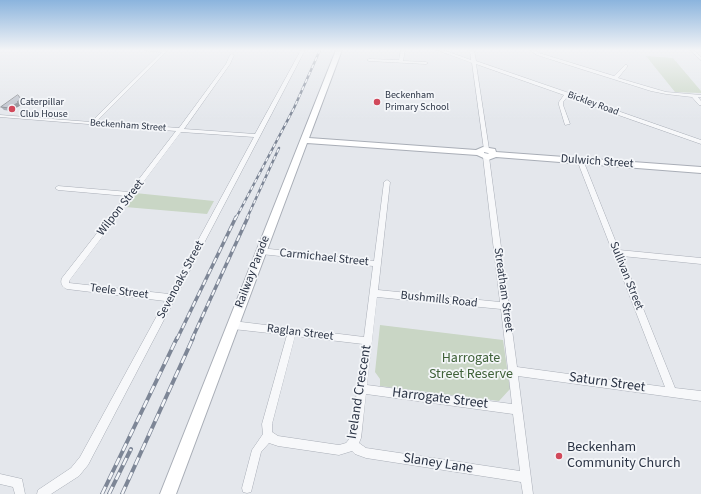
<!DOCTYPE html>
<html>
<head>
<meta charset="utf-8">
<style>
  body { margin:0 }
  canvas { display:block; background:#e4e7ec }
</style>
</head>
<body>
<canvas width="701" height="494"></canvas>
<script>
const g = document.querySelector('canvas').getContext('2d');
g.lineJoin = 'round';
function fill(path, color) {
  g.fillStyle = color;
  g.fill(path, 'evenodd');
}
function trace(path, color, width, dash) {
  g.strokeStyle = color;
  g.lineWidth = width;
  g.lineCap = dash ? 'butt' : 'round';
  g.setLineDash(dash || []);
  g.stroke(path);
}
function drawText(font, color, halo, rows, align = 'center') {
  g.font = font + ' "Source Sans 3",sans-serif';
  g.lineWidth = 3.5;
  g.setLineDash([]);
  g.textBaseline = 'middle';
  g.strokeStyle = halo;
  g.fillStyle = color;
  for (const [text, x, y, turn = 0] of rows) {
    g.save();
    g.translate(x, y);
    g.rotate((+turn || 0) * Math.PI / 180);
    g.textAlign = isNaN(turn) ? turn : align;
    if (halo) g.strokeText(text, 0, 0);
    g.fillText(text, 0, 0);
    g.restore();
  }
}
fill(new Path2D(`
  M646,56L673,58L701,91V93L675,92Z
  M135,193L214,201L207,214L125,207Z
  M380,325L503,340L510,389L499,401L380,386V379L375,372Z`), '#c9d6c5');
const street = new Path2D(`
  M145,50H168L96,122L179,128L226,64L230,55L232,54L234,55L230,64L184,129L255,134L301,50H305L88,465L79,476L51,494H37L38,490L71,468L80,457L165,301L67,289C62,287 60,283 62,278L126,196L58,190L55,188L58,186L129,192L176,131L0,117V115L91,122L162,52L147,51ZM181,132L254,137L169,294L69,283V281Z
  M401,50H405L403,61L426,62L428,63L426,64L369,61L367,60L369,59L399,60Z
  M437,50H443L471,60L470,50H474L476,61L569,93V94L701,140V144L567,97L563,102V105L570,124L565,125L559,105V102L564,95L476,64L489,149L488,150H484L472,63Z
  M530,50H535L539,53L614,76L625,65H627V67L618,78L666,92L701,95V97H698L701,101V105H699L692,97L666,94L651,91L537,55Z
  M690,50H694L701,57V60Z
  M486,155L489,157L517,367L665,387L577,160L580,158L583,160L619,250L701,258V264L622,256L675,388L701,391V401L518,376L533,494H523L521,482L366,458L355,454L352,451L339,455L278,446L269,443L261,452L251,492L247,493L243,492L242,488L252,450L263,434L262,424L287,335L233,329L230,328L229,325L230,322L233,321L364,337L373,266L261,254L259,253L257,251L259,249L261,248L374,261L384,182L387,180L390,182L378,290L500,302L483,157ZM377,297L501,309L512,404L367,385ZM295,336L363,344L351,437L346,443L339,445L278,436L272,432V424ZM366,394L513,414L520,471L366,448L359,443L361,438Z
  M0,474L22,479L25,494H15L13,487L0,484Z`);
const secondary = new Path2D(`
  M336,50H342L309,138L476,150L483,147L495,149L496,152L701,167V173L496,157L488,160L477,155L307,143L176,494H160ZM484,152L488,153L489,154L484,153Z`);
trace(street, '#a9aeb7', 1);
trace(secondary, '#a9aeb7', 2);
fill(street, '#f7f8fa');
fill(secondary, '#fff');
const railFar2 = new Path2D(`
  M236,218L294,108L320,50
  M247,218L279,148`);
const railFar1 = new Path2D(`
  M177,339L236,217
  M192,339L248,217`);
const rail = new Path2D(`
  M102,494L177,338
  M109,494L131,449
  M122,494L193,338`);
trace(railFar2, '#7d8696', 2.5);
trace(railFar1, '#7d8696', 3.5);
trace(rail, '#7d8696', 4);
trace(railFar2, '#f4f6f9', 1.5, [4]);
trace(railFar1, '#f4f6f9', 2, [6]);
trace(rail, '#f4f6f9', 2.5, [8]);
fill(new Path2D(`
  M23,102L20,104L21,105L11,111L4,110L1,107Z`), '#a1a5ae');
fill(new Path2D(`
  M21,99L23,102L20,104L21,105L11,111L9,108Z`), '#83868d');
const building = new Path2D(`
  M18,95L21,99L17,102H19L9,108L1,107Z`);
fill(building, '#bbc0ca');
trace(building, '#83868d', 1);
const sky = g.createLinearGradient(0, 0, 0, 119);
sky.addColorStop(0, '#8bb4dd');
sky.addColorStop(0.42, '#f3f4f6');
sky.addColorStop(1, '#f3f4f600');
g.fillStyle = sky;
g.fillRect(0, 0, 701, 119);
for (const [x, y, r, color] of [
  [377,102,4,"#d1495b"],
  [12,109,4,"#d1495b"],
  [559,456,4,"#d1495b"]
]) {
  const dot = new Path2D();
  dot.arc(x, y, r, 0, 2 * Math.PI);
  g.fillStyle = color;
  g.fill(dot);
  trace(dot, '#f4f6f9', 1.5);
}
drawText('10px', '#2b3445', '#f4f6f9', [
  ["Beckenham",385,96],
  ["Primary School",385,108],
  ["Caterpillar",20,103],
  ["Club House",20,115]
], 'left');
drawText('10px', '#2b3445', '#f4f6f9', [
  ["Bickley Road",593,104,20],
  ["Beckenham Street",128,126,4]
]);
drawText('12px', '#2b3445', '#f4f6f9', [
  ["Dulwich Street",597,162,4],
  ["Wilpon Street",121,208,-52],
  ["Carmichael Street",324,258,6],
  ["Railway Parade",253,272,-69],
  ["Sullivan Street",626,276,68],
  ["Sevenoaks Street",181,280,-62],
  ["Streatham Street",503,290,82],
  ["Teele Street",119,292,7],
  ["Bushmills Road",439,300,6],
  ["Raglan Street",300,333,7]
]);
drawText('14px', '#3f6138', '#f4f6f9', [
  ["Harrogate",471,359],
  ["Street Reserve",471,375]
]);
drawText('14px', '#2b3445', '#f4f6f9', [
  ["Saturn Street",607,383,8],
  ["Ireland Crescent",360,392,-81],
  ["Harrogate Street",440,399,7],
  ["Slaney Lane",438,464,9]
]);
drawText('14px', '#2b3445', '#f4f6f9', [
  ["Beckenham",567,448],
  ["Community Church",567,464]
], 'left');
</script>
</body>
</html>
